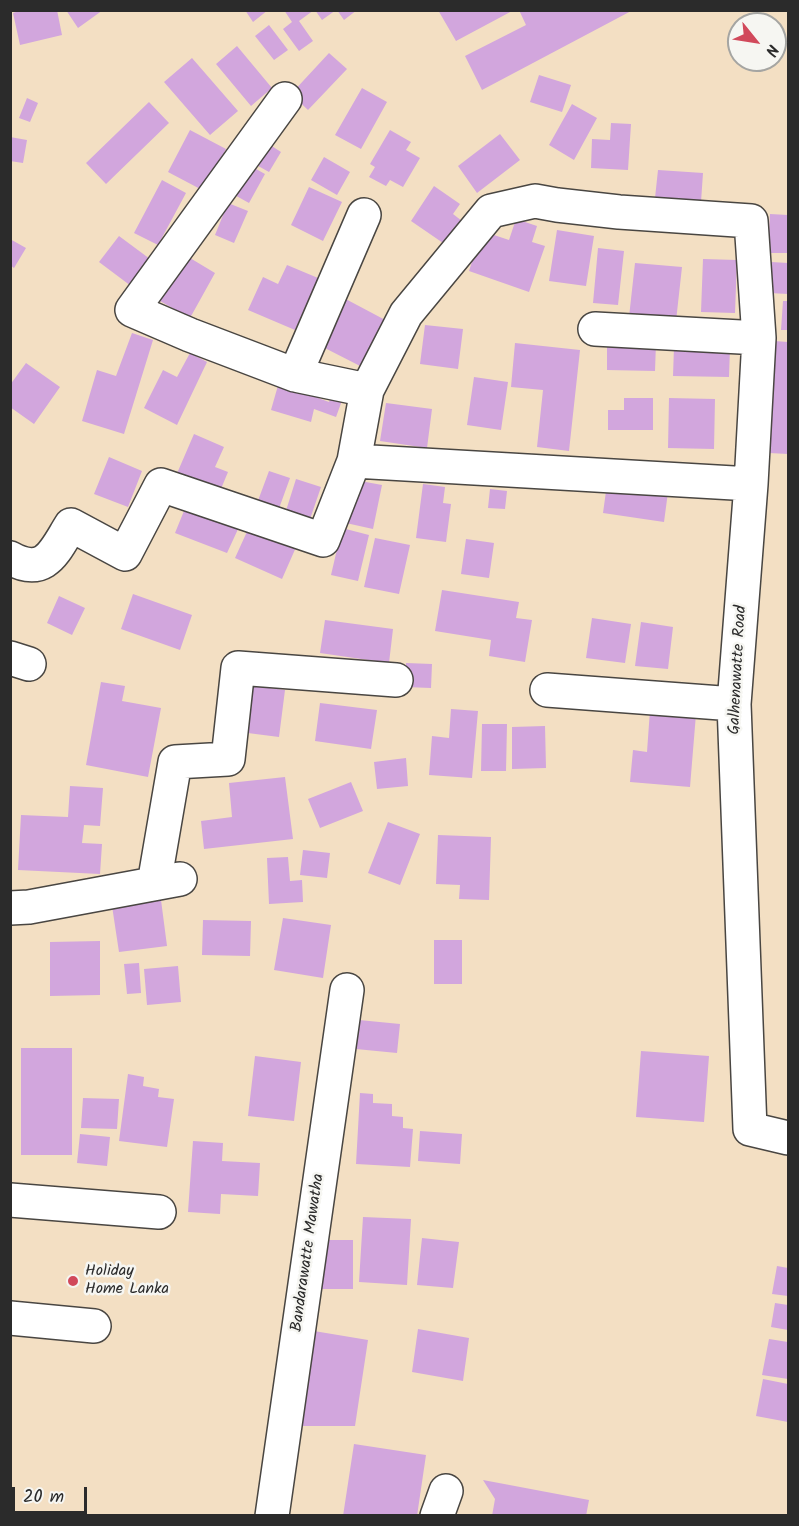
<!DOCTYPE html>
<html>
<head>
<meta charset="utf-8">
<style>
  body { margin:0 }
  #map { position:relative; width:799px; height:1526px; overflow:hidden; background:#f3dfc3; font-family:Kalam,sans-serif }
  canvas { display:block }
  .frame { position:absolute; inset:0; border:12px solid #2b2b2b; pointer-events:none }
  .north { position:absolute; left:727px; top:12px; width:60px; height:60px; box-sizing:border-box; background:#f6f6f2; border:2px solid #a5a5a2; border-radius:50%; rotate:120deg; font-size:16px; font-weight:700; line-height:24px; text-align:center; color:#2b2b2b }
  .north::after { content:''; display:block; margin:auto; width:21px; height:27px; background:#d1495b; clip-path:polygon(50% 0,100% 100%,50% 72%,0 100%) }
  .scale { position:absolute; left:12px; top:1487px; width:75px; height:27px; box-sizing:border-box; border:3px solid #2b2b2b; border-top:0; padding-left:8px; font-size:18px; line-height:21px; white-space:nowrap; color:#2b2b2b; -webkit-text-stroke:4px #f6f6f2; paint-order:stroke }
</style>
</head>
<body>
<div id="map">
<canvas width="799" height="1526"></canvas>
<div class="frame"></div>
<div class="north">N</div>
<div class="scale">20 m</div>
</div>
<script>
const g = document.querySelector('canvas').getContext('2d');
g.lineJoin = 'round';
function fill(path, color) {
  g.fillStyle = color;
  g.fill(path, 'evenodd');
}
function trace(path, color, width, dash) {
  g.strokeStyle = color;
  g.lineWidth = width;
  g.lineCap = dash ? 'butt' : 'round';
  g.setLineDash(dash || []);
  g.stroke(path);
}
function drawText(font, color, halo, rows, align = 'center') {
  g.font = font + ' Kalam,sans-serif';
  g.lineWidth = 5;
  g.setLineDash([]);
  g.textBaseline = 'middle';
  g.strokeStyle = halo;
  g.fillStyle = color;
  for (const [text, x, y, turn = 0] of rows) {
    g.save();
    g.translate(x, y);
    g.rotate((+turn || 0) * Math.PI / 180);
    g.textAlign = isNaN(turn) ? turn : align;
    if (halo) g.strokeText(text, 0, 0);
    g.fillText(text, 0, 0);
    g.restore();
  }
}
fill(new Path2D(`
  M22,10H57L62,35L20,45L13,13Z
  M66,10H103L78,28Z
  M245,10H268L253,22Z
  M284,10H314L299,21L313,41L299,51L283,29L292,22Z
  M315,10H336L322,20Z
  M337,10H357L344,20Z
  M438,10H514L456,41Z
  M519,10H633L482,90L465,56L526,25Z
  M269,25L288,50L274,60L255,36Z
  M237,46L272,88L251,106L216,64Z
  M329,53L347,69L308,110L291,94Z
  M192,58L238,111L210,135L164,82Z
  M539,75L571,85L562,112L530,102Z
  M362,88L387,102L361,149L335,135Z
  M27,98L38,103L30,122L19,118Z
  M149,102L169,123L106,184L86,163Z
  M572,104L597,118L574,160L549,145Z
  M611,123L631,124L628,170L591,168L592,139L610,140Z
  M190,130L226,149L204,191L168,172Z
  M390,130L411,142L406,150L420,158L403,187L390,180L386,186L369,177L375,167L370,164Z
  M500,134L520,160L477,193L458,166Z
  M10,137L27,140L23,163L10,161Z
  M264,141L281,152L269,172L251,162Z
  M324,157L350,172L337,195L311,180Z
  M247,164L265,174L249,203L231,193Z
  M658,170L703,173L701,202L655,198Z
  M162,180L186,193L158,245L134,233Z
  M434,186L460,204L453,214L462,221L446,245L411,221Z
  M309,187L342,202L323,241L291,225Z
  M228,203L248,211L234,243L215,235Z
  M770,214L788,215V253H768Z
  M516,219L537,226L532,242L545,246L529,292L469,271L482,231L509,240Z
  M557,230L594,236L586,286L549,281Z
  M119,236L150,259L131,286L99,262Z
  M10,239L26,248L14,268L10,265Z
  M598,248L624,251L618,305L593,303Z
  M185,255L215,273L190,318L160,301Z
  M703,259L737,260L735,313L701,312Z
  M771,262L788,263V294L769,293Z
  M635,263L682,267L676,321L629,317Z
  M287,265L318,278L295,330L248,310L263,277L278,284Z
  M340,296L389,322L364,368L315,343Z
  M783,301H788V330H781Z
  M425,325L463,329L458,369L420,364Z
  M132,333L153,340L124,434L82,421L97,370L116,376Z
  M607,341L656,343L655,371L607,370Z
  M774,341L788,342V454L769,453Z
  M515,343L580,350L569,451L537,447L543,390L511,387Z
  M674,347L730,348L729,377L673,376Z
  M190,353L207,362L177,425L144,408L163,370L177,377Z
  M26,363L60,387L34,424L10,407V385Z
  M474,377L508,382L501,430L467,425Z
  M279,382L319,393L318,398L329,402L333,391L344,395L336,417L314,409L311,422L271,410Z
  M624,398H653V430H608V410H624Z
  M669,398L715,399L714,449L668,448Z
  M386,403L432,409L427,448L380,441Z
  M194,434L224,447L215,467L228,472L218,496L175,478Z
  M109,457L142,471L128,507L94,494Z
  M269,471L290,478L277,514L256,506Z
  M296,479L321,487L308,525L284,517Z
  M355,480L382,485L373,529L346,523Z
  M423,484L445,487L443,503L451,504L446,542L416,538Z
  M607,484L668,492L664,522L603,513Z
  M490,489L507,491L505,509L488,508Z
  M186,506L239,527L227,553L175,533Z
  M250,525L297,545L282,579L235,558Z
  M342,528L369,535L358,581L331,575Z
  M375,538L410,545L399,594L364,587Z
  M466,539L494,543L489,578L461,574Z
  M442,590L519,602L516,618L532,620L525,662L489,656L491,640L435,631Z
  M133,594L192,615L180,650L121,629Z
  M59,596L85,608L72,635L47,623Z
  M592,618L631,624L625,663L586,658Z
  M325,620L393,629L389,663L320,653Z
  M641,622L673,627L668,669L635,666Z
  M406,663L432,664L431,688L405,687Z
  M101,682L125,686L122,701L161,708L148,777L86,765Z
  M246,685L285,690L279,737L240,732Z
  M320,703L377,710L371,749L315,741Z
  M451,709L478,711L472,778L429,775L432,736L449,738Z
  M650,710L696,714L690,787L630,782L633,750L647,752Z
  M482,724H507L506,771H481Z
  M545,726L546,768L512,769V727Z
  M406,758L408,786L377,789L374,762Z
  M285,777L293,839L204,849L201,821L232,817L229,783Z
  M351,782L363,811L320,828L308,799Z
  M70,786L103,788L100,826L84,825L82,843L102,844L100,874L18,870L21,815L68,817Z
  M388,822L420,834L400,885L368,873Z
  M438,835L491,837L489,900L459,899L460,885L436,884Z
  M303,850L330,853L327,878L300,875Z
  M288,857L290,881L302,880L303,902L269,904L267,858Z
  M161,900L167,946L119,952L112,906Z
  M283,918L331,925L323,978L274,970Z
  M203,920L251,921L250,956L202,955Z
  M434,940H462V984H434Z
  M100,941V995L50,996V942Z
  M139,963L141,993L127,994L124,964Z
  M178,966L181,1002L147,1005L144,969Z
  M359,1020L400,1024L397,1053L356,1049Z
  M21,1048H72V1155H21Z
  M641,1051L709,1056L704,1122L636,1117Z
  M255,1056L301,1062L294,1121L248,1116Z
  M128,1074L144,1077L143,1086L159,1089L158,1097L174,1099L167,1147L119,1141Z
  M360,1093L373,1094V1103L392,1104V1116L403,1117V1128L413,1129L410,1167L356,1164Z
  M83,1098L119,1099L117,1129L81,1128Z
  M420,1131L462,1134L460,1164L418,1161Z
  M80,1134L110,1137L107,1166L77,1163Z
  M193,1141L223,1143L222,1161L260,1163L258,1196L221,1194L220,1214L188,1212Z
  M363,1217L411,1219L407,1285L359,1282Z
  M422,1238L459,1242L453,1288L417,1285Z
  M322,1240H353V1289H322Z
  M777,1266L788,1268V1296L772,1294Z
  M775,1303L788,1305V1330L771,1327Z
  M418,1329L469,1338L463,1381L412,1372Z
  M308,1330L368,1340L355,1426H293Z
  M769,1339L788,1342V1379L762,1375Z
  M763,1379L788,1384V1422L756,1416Z
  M354,1444L426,1455L417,1516H343Z
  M483,1480L589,1500L586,1516H492L495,1499Z`), '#d2a6dd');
const minor = new Path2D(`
  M285,99L132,310L190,335L295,375L367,390
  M595,329L759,338
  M295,375L364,215
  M354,461L751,484
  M10,558C46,578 55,550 71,525L125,554L161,485L323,540L354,461L367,390L406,314L491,211L535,201L557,205L619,212L751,221L759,338L751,484L734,704L750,1129L788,1138
  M10,658L29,664
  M547,690L734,704
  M154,884L175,762L228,759L238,668L396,680
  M10,908L29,907L180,879
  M10,1200L159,1212
  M10,1318L94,1326
  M272,1516L347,990
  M437,1516L446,1491`);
trace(minor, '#494642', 36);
trace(minor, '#fff', 33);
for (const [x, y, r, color] of [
  [73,1281,6,"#d1495b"]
]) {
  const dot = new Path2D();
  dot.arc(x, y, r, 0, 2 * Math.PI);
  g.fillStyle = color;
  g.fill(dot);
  trace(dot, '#f6f6f2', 2);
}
drawText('16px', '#2b2b2b', '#f6f6f2', [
  ["Galhenawatte Road",739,670,-87],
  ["Bandarawatte Mawatha",309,1253,-82]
]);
drawText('16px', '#2b2b2b', '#f6f6f2', [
  ["Holiday",85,1272],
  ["Home Lanka",85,1290]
], 'left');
</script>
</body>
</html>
